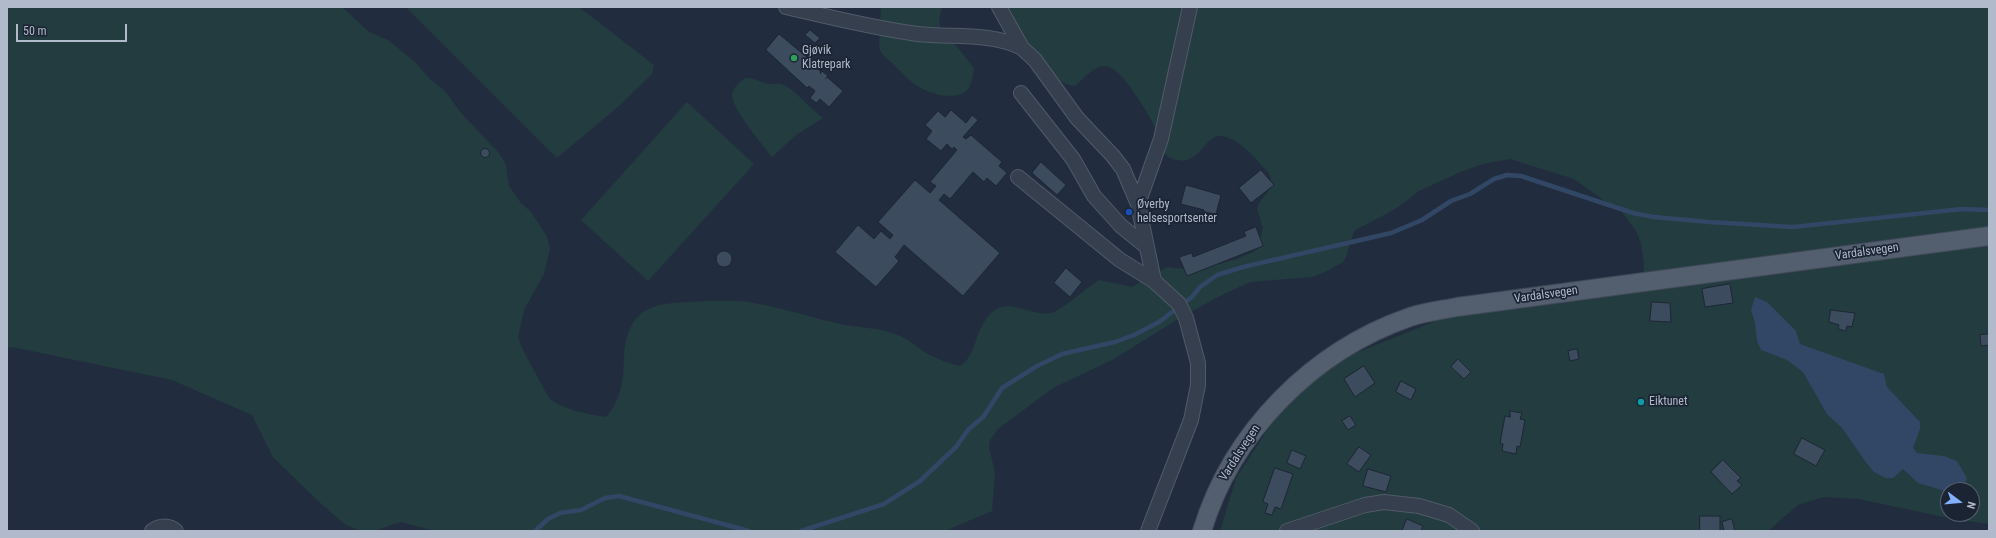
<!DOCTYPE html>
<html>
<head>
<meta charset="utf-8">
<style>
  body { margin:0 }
  #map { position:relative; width:1996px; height:538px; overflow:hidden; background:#212d3e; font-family:"Roboto Condensed",sans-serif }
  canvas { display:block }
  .frame { position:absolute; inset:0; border:8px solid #b1baca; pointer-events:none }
  .north { position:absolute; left:1940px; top:482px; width:40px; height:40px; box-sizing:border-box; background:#1b2433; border:1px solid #57606f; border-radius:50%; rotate:106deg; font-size:11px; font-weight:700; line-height:16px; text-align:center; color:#b1baca }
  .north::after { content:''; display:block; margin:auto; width:14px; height:18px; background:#81b0ff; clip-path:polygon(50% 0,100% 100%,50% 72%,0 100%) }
  .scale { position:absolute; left:16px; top:24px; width:111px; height:18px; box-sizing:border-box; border:2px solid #b1baca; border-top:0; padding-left:5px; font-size:12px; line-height:14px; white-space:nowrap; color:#b1baca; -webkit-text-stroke:3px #1b2433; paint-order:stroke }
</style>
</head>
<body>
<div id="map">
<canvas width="1996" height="538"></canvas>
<div class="frame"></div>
<div class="north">N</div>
<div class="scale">50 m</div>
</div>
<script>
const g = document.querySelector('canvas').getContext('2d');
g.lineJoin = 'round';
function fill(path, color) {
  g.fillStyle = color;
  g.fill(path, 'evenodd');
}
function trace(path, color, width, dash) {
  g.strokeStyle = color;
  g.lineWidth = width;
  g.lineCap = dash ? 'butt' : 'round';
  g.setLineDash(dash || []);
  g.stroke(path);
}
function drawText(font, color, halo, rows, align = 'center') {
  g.font = font + ' "Roboto Condensed",sans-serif';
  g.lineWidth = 3.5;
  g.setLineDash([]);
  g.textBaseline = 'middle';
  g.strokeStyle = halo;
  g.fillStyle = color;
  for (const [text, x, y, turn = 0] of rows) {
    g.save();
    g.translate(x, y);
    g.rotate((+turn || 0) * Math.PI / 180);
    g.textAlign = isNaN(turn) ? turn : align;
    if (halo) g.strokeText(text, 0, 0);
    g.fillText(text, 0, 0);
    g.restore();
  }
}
fill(new Path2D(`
  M7,7H342L369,32L388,40L415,62L429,78L445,91L461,113L499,153L506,165L509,186L521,203L531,212L546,235L550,248L544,274L524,310L518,337L523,350L549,398C563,410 588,414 606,417C614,408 618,399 621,387C627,364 619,343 635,320C648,303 671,303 690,302C709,301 729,300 748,302C781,307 812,318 845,325C863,328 881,328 898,335C908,339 917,347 926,353C937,359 948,363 960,366C978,355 974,325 995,310C1013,298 1034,319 1054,312C1065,307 1088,287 1099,280L1132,287L1167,267L1194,270L1234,260L1253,252L1258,248L1263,228L1257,209L1259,203L1268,192L1271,179L1269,173C1255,159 1242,140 1222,136C1206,133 1199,166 1177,160C1172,159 1169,158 1166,155C1161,150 1161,139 1158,133C1151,118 1121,65 1105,66C1094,66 1083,79 1075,86C1043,83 1020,32 1005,7H1989V524L1953,519L1859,499L1824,497L1798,505L1768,531H1220L1236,478L1274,420L1311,383L1351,355L1441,319L1643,277L1644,264L1641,243L1636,231L1620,209L1606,205L1602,199L1574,179L1510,159L1483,164L1463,171L1419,191L1397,208L1354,231L1346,257L1343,262L1325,272L1312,277L1250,282L1220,296L1178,319L1114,359L1053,388L998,429L990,440L989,447L995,473L992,511L945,531H435L401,522L373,531H362L346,525L318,501L273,457L252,415L172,380L17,348L7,347ZM1948,490H1972V514H1948Z
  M406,7H579L654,65L652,74L620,105L557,158Z
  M881,7H942L939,19L940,26L974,68C973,74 972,84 968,89C957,102 931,94 919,87C907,80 893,63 882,54L879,48Z
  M745,78C755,78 760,82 769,84C773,85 778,83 782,84C796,90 810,109 823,118L796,135L772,157C762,144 733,110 732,96C732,88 740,82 745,78Z
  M687,102L754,164L648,281L581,220Z`), '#233c3f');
fill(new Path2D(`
  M1755,297L1767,302L1796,331L1800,344L1884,374L1887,387L1920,422V429L1913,448L1917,453L1944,456L1957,461L1967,478L1963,490H1948V492L1918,483L1903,469L1893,478H1886L1874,472L1865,461L1842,428L1827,414L1803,372L1787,360L1761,350L1757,341L1755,323L1751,310Z`), '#324665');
trace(new Path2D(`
  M535,531L548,519L560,513L581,510L605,498L619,496L749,531
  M801,531L884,504L920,481L956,447L968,430L984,416L1002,388L1037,366L1062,354L1115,342L1134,335L1159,322L1192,297L1200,287L1217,275L1243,267L1391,233L1422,220L1451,201L1470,194L1494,179L1507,175L1521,176L1633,213L1654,217L1709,222L1793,227L1962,209L1989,210`), '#324665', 4.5);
const building = new Path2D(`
  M810,30L820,38L815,43L805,35Z
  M779,34L809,59L808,60L821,72L820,74L822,71L828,76L825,79L827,77L843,91L829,107L820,99L816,103L810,98L815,91L809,86L807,88L766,50Z
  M951,110L966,123L972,115L978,120L963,137L966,139L971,135L1002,162L999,166L1007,173L996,186L987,178L984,182L973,172L950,199L944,194L939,200L1000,253L963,296L904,245L895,257L899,261L876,287L835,252L858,225L874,239L881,231L890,239L893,235L878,222L915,180L930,193L936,186L930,182L957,150L954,147L952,149L947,144L941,151L926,139L932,131L925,125L938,111L945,117Z
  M480.5 153a4.5 4.5 0 1 1 9 0a4.5 4.5 0 1 1-9 0Z
  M1041,162L1066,185L1057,195L1032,173Z
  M1261,170L1274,185L1251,203L1239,188Z
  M1186,185L1221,195L1216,214L1204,212V210L1181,204Z
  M1256,227L1263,246L1187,276L1179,257L1192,253L1193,257L1246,236L1244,232Z
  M716 259a8 8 0 1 1 16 0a8 8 0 1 1-16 0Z
  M1066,268L1082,282L1070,297L1054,283Z
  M1730,284L1733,303L1705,307L1702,289Z
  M1652,302L1670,303L1671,322L1650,321Z
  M1831,310L1855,313L1852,327L1847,326L1846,331L1838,329L1839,325L1829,322Z
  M1989,334V345L1981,346L1980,335Z
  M1577,349L1579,359L1570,361L1568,351Z
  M1458,359L1471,372L1464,379L1451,367Z
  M1364,366L1375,383L1355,397L1344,379Z
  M1401,381L1416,389L1411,400L1396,392Z
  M1510,411L1522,413L1520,419L1525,420L1520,447L1517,446L1516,454L1502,451L1503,444L1500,443L1505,416L1510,417Z
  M1350,416L1356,425L1348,430L1342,421Z
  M1802,438L1825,450L1816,466L1794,454Z
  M1359,447L1371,455L1359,472L1347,464Z
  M1292,450L1306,456L1300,469L1287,463Z
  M1723,460L1741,478L1737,481L1742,485L1732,494L1711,472Z
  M1275,468L1293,474L1281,509L1275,507L1272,515L1265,513L1268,504L1263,502Z
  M1368,469L1391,476L1386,492L1363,486Z
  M1700,516H1720V531H1700Z
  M1407,519L1423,526L1421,531H1402Z
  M1732,519L1735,531H1724L1722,522Z`);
fill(building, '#3d4b5e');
trace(building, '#1d2635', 1);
const minor = new Path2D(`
  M786,7C829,17 873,28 917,34C952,38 991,32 1022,48
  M999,7L1022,48L1035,60L1077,118L1113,156L1123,169L1138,204
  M1021,93L1073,159L1094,196L1121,226L1147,247
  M1018,177L1120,260L1154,281L1179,304L1186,318L1198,363V385L1191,420L1148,531
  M1154,281L1138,204L1161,139L1190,7
  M152,531C160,525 169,525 176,531
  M1287,531L1365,505L1384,502L1419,506L1449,515L1472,531`);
const major = new Path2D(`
  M1202,531C1232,432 1312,351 1410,317C1425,312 1442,310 1457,307L1989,236`);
trace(minor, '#515a69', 16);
trace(major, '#3f4857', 20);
trace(minor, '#353f4e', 14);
trace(major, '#535e6e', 18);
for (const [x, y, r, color] of [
  [794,58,4,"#2e9e5b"],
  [1129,212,4,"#1a4fb4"],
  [1641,402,4,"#0f9aa8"]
]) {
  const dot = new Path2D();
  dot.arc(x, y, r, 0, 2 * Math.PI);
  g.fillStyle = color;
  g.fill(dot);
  trace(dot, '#1b2433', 1.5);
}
drawText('12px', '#b1baca', '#1b2433', [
  ["Gjøvik",802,51],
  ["Klatrepark",802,65],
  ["Øverby",1137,205],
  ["helsesportsenter",1137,219],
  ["Eiktunet",1649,402]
], 'left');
drawText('12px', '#b1baca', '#1b2433', [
  ["Vardalsvegen",1867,252,-8],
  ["Vardalsvegen",1546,295,-8],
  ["Vardalsvegen",1240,453,-57]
]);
</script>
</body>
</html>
